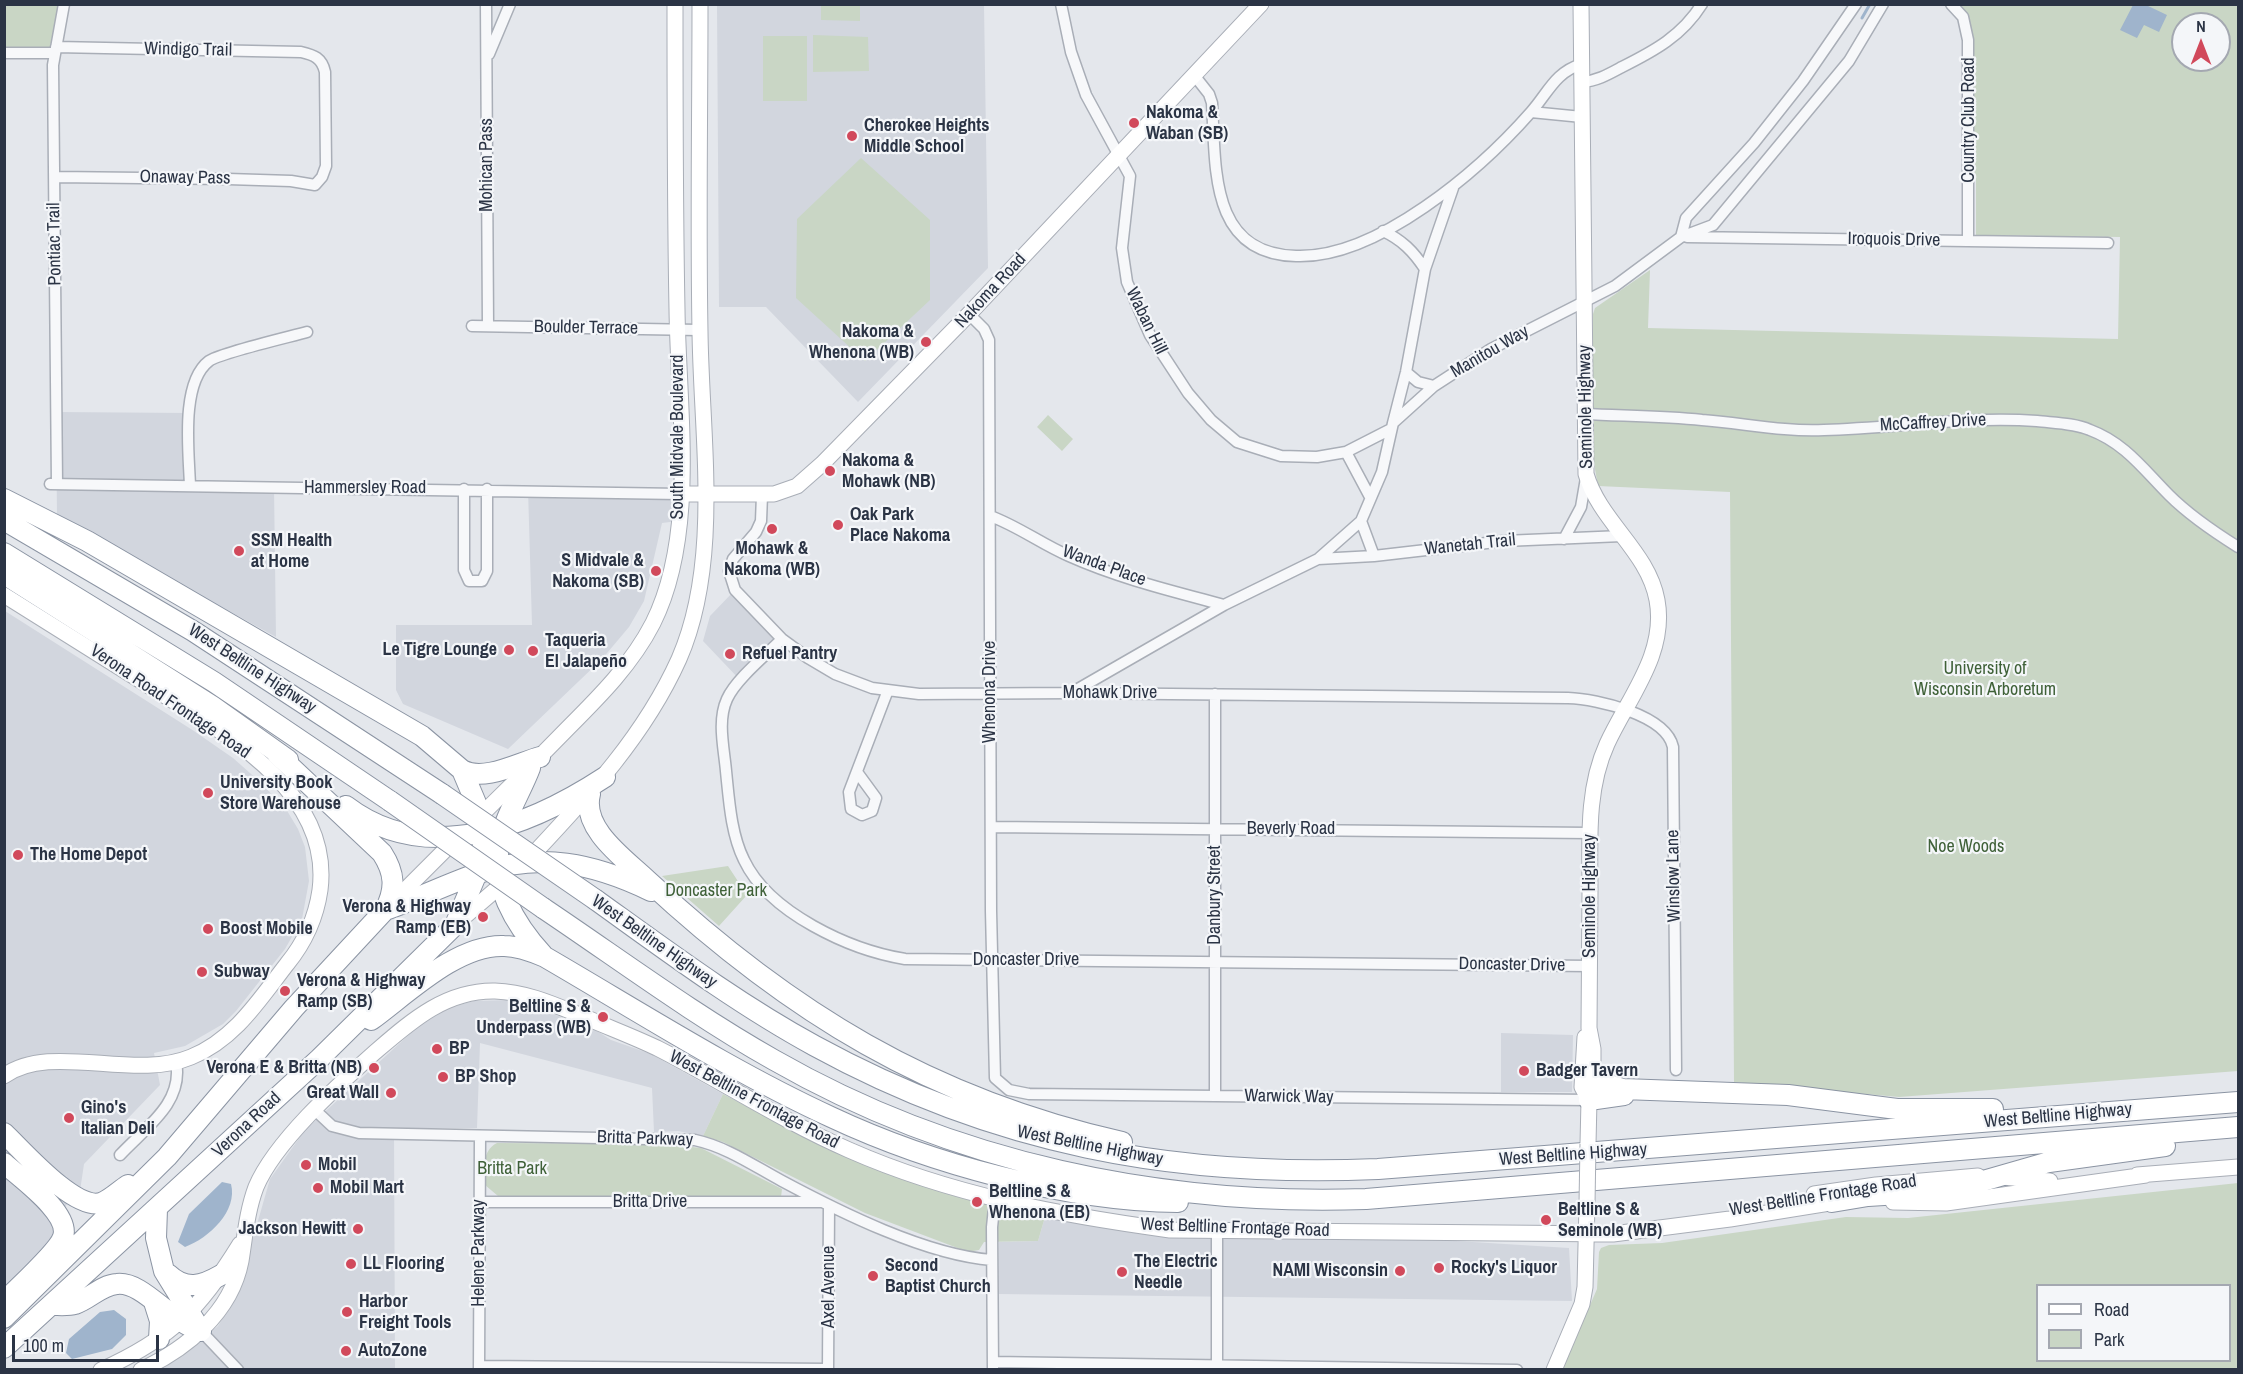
<!DOCTYPE html>
<html>
<head>
<meta charset="utf-8">
<style>
  body { margin:0 }
  #map { position:relative; width:2243px; height:1374px; overflow:hidden; background:#e4e7ec; font-family:"Archivo Narrow",sans-serif }
  canvas { display:block }
  .frame { position:absolute; inset:0; border:6px solid #2b3445; pointer-events:none }
  .legend { position:absolute; left:2036px; top:1284px; width:195px; height:78px; box-sizing:border-box; background:#f4f6f9; border:2px solid #a4a8b1; margin:0; padding:8px 10px; list-style:none; font-size:18px; color:#2b3445 }
  .legend li { display:flex; align-items:center; gap:12px; height:30px }
  .legend b { width:30px; border:2px solid #a4a8b1 }
  .north { position:absolute; left:2171px; top:12px; width:60px; height:60px; box-sizing:border-box; background:#f4f6f9; border:2px solid #a4a8b1; border-radius:50%; rotate:0deg; font-size:16px; font-weight:700; line-height:24px; text-align:center; color:#2b3445 }
  .north::after { content:''; display:block; margin:auto; width:21px; height:27px; background:#d1495b; clip-path:polygon(50% 0,100% 100%,50% 72%,0 100%) }
  .scale { position:absolute; left:12px; top:1335px; width:147px; height:27px; box-sizing:border-box; border:3px solid #2b3445; border-top:0; padding-left:8px; font-size:18px; line-height:21px; white-space:nowrap; color:#2b3445; -webkit-text-stroke:4px #f4f6f9; paint-order:stroke }
</style>
</head>
<body>
<div id="map">
<canvas width="2243" height="1374"></canvas>
<div class="frame"></div>
<ul class="legend">
<li><b style="height:8px;background:#fff"></b>Road</li>
<li><b style="height:16px;background:#c9d6c5"></b>Park</li>
</ul>
<div class="north">N</div>
<div class="scale">100 m</div>
</div>
<script>
const g = document.querySelector('canvas').getContext('2d');
g.lineJoin = 'round';
function fill(path, color) {
  g.fillStyle = color;
  g.fill(path, 'evenodd');
}
function trace(path, color, width, dash) {
  g.strokeStyle = color;
  g.lineWidth = width;
  g.lineCap = dash ? 'butt' : 'round';
  g.setLineDash(dash || []);
  g.stroke(path);
}
function drawText(font, color, halo, rows, align = 'center') {
  g.font = font + ' "Archivo Narrow",sans-serif';
  g.lineWidth = 4.5;
  g.setLineDash([]);
  g.textBaseline = 'middle';
  g.strokeStyle = halo;
  g.fillStyle = color;
  for (const [text, x, y, turn = 0] of rows) {
    g.save();
    g.translate(x, y);
    g.rotate((+turn || 0) * Math.PI / 180);
    g.textAlign = isNaN(turn) ? turn : align;
    if (halo) g.strokeText(text, 0, 0);
    g.fillText(text, 0, 0);
    g.restore();
  }
}
fill(new Path2D(`
  M717,5H984L988,268L858,402L766,307H719Z
  M56,412L189,413L190,486L274,487L276,637L57,516Z
  M528,489L680,494L678,521L662,523L644,601L629,627L602,659L508,749L403,704L396,690V625H532Z
  M735,590L782,639L741,681L703,641L710,616Z
  M5,611L194,731L233,758L259,781L286,809L298,829L305,847L309,881L302,919L285,949L236,1011L223,1024L185,1046L154,1053L160,1085L84,1164L80,1191L56,1216L57,1234L5,1287Z
  M511,1000L591,1027L611,1040L651,1054L723,1094L703,1136L678,1131L654,1132L652,1088L480,1043L477,1128H394L395,1369L161,1370L191,1349L218,1326L237,1294L270,1179L305,1130L425,1020L452,1007L474,1001Z
  M1501,1033L1573,1035L1572,1092H1501Z
  M1045,1217L1173,1238L1441,1240L1569,1248L1572,1301L998,1294L999,1242L1038,1241Z`), '#d2d6de');
fill(new Path2D(`
  M4,5H59L50,47L5,48Z
  M821,5H860V21L821,20Z
  M1951,5H2238V1071L1899,1097L1734,1082L1730,492L1598,486L1593,458V314L1595,308L1650,270L1648,328L2118,339L2120,237L1976,235V176L1969,159L1966,26ZM2183,24H2219V60H2183Z
  M813,35L868,37L869,71L813,72Z
  M763,36H807V101H763Z
  M861,158L930,220V300L865,361L796,298L797,219Z
  M1048,415L1073,439L1062,451L1037,427Z
  M728,866L747,895L719,926L662,876Z
  M723,1094L829,1150L938,1190L1045,1217L1038,1241L984,1242L979,1250L968,1252L865,1213L723,1142L703,1136Z
  M497,1143L665,1144L701,1148L782,1189L781,1197L498,1196L485,1185C485,1169 481,1151 497,1143Z
  M2238,1183V1369L1562,1370L1597,1289L1599,1252L1601,1248L1609,1245L1662,1243L1846,1217L1908,1218ZM2038,1286H2230V1360H2038Z`), '#c9d6c5');
fill(new Path2D(`
  M2133,5H2146L2167,15L2159,32L2144,25L2137,38L2120,30Z
  M222,1182L231,1184C238,1211 209,1238 185,1247L178,1242L189,1214Z
  M114,1310L126,1319V1335L112,1349L72,1359L66,1353L69,1339L100,1312Z`), '#9fb4cc');
trace(new Path2D(`
  M1862,18L1870,4`), '#9fb4cc', 3);
const street = new Path2D(`
  M486,4L488,326
  M1061,4L1071,52L1086,95L1130,176L1122,248L1127,282L1150,335L1188,393L1211,420L1237,442L1281,456L1317,457L1346,452L1391,429
  M1951,4L1963,17L1968,40V241
  M4,53H55
  M489,54L510,4
  M1194,75L1209,94L1212,103C1216,168 1209,254 1296,256C1377,259 1480,170 1531,112C1548,93 1555,72 1582,64
  M1582,82C1597,81 1609,74 1622,67C1654,51 1682,36 1702,4
  M1531,112L1582,117
  M55,177L228,179L291,181L315,185L322,177L326,166L325,72C322,58 314,55 301,52L56,47
  M1383,231C1402,240 1413,251 1425,269
  M1681,237L1686,218L1754,143L1803,81L1856,4
  M1687,237L2108,243
  M969,314L984,329L989,340L991,911L995,1078L1009,1090L1029,1094L1589,1100
  M472,326L699,330
  M1406,372L1418,382L1434,386
  M1585,414C1624,416 1663,416 1702,420C1743,423 1783,432 1824,430C1896,428 1965,416 2037,421C2054,423 2074,423 2090,430C2125,443 2144,470 2169,495C2190,516 2214,532 2238,547
  M1393,423L1406,372L1425,269L1453,188
  M1346,452L1370,497
  M50,484L680,494
  M57,484L53,65L64,4
  M190,486C189,453 180,383 209,361C220,353 289,337 307,332
  M464,489V570L469,581H482L487,571V489
  M762,495L761,521L756,532L733,559L729,571L735,590L782,639L808,658L835,674L872,688L919,694L1071,693L1568,698C1598,699 1666,715 1673,747L1676,1070
  M990,516C1018,526 1041,544 1069,556C1118,578 1172,591 1224,605
  M1361,521L1374,556
  M1564,539L1581,507L1586,478
  M1318,559L1374,556L1504,541L1622,536
  M782,639C766,655 736,679 727,699C717,721 724,748 726,771C729,800 731,834 744,860C769,913 850,950 905,959L1590,966
  M1071,693L1224,605L1318,559L1361,521L1382,472L1393,423L1434,386L1491,349L1615,286L1681,237L1713,225L1849,61L1883,4
  M1215,694V1096
  M857,772L876,798L872,811L862,815L851,809L849,792L888,690
  M991,827L1590,833
  M316,1111L332,1126L359,1133L695,1140C727,1147 754,1166 782,1181C840,1212 926,1255 992,1260
  M120,1155C145,1128 184,1103 176,1062
  M479,1202H821
  M1217,1231V1370
  M201,1331L238,1370
  M993,1362L1517,1370
  M479,1366L828,1369
  M479,1370L480,1136
  M828,1370L829,1205
  M993,1370L992,1227L995,1199`);
const secondary = new Path2D(`
  M1581,4L1586,474C1600,522 1648,551 1657,600C1667,654 1628,698 1607,744C1586,790 1590,842 1590,892C1590,937 1589,983 1589,1028L1593,1049V1084L1589,1100L1588,1144
  M680,494H774L797,486L822,464L969,314L1261,4
  M4,595C52,625 99,655 146,684C219,730 333,789 320,890C316,918 305,942 287,964C259,1000 235,1039 191,1057C134,1081 50,1042 4,1076
  M475,821C506,791 537,760 568,728C600,696 632,664 653,623C698,533 678,407 677,309C675,207 675,106 675,4
  M525,863C584,800 643,739 679,659C722,561 701,435 700,331C698,222 700,113 700,4
  M387,908L457,838
  M457,923L507,880
  M1585,1037L1582,1087L1589,1100
  M2137,1175L2238,1167
  M2002,1177L2050,1181
  M1814,1194L1876,1185L1978,1176
  M1893,1202L1946,1203L2146,1175
  M101,1370C172,1338 200,1309 240,1244
  M141,1370C186,1349 231,1313 241,1261C245,1236 247,1211 256,1187C275,1142 337,1086 374,1053C410,1022 445,990 495,991C528,992 557,1006 587,1018C610,1028 634,1037 657,1048C722,1081 782,1121 849,1150C951,1195 1060,1215 1170,1230L1613,1234L1730,1219L1842,1201
  M1554,1370L1582,1304L1585,1287L1587,1204`);
const highway = new Path2D(`
  M4,499L87,541L422,736L462,770L481,815L483,848L477,873L455,925L319,1059L4,1348
  M4,520L193,631L442,794
  M4,553L214,682L390,801
  M4,574L212,706L288,760
  M530,768C521,792 505,816 500,841C490,883 515,925 543,955
  M462,770C484,782 518,763 540,757
  M590,794C581,829 625,859 647,880C789,1012 931,1099 1122,1142
  M346,806C427,868 530,826 605,777
  M596,900C667,951 738,1004 815,1046C994,1144 1174,1178 1378,1169L2238,1102
  M543,908C619,959 694,1015 774,1060C954,1163 1160,1206 1366,1199L2238,1127
  M385,910C417,899 447,884 479,873C541,852 593,863 651,891
  M371,1020C407,994 457,944 504,946C518,946 531,951 545,957C638,1011 733,1072 831,1117C931,1164 1067,1201 1178,1202
  M1593,1080L1623,1089L1788,1095L1897,1109H1993
  M1589,1100L1624,1095
  M4,1133C23,1151 74,1210 101,1203C110,1200 120,1190 128,1185
  M4,1163C20,1178 71,1213 63,1237C59,1250 22,1284 10,1296
  M1832,1202L1868,1196L1948,1191L2049,1162L2165,1146
  M157,1209L156,1238L164,1271L201,1331
  M168,1274C186,1291 202,1286 221,1275
  M154,1302L160,1321L159,1339
  M52,1305C59,1305 68,1306 75,1304C90,1299 101,1285 117,1284C143,1281 170,1322 201,1331
  M4,1318L167,1157L294,1008L385,910C396,889 395,873 382,853L277,754`);
trace(street, '#a9aeb7', 13);
trace(secondary, '#a9aeb7', 17);
trace(highway, '#8b94a3', 22);
trace(street, '#f7f8fa', 10);
trace(secondary, '#fff', 15);
trace(highway, '#fff', 20);
const secondaryBridge = new Path2D(`
  M1587,1204L1588,1144`);
const highwayBridge = new Path2D(`
  M442,794L596,900
  M390,801L543,908`);
trace(secondaryBridge, '#a9aeb7', 17, []);
trace(highwayBridge, '#8b94a3', 22, []);
trace(secondaryBridge, '#fff', 15);
trace(highwayBridge, '#fff', 20);
for (const [x, y, r, color] of [
  [1134,123,6,"#d1495b"],
  [852,136,6,"#d1495b"],
  [926,342,6,"#d1495b"],
  [830,471,6,"#d1495b"],
  [838,525,6,"#d1495b"],
  [772,529,6,"#d1495b"],
  [239,551,6,"#d1495b"],
  [656,571,6,"#d1495b"],
  [509,650,6,"#d1495b"],
  [533,651,6,"#d1495b"],
  [730,654,6,"#d1495b"],
  [208,793,6,"#d1495b"],
  [18,855,6,"#d1495b"],
  [483,917,6,"#d1495b"],
  [208,929,6,"#d1495b"],
  [202,972,6,"#d1495b"],
  [285,991,6,"#d1495b"],
  [603,1017,6,"#d1495b"],
  [437,1049,6,"#d1495b"],
  [374,1068,6,"#d1495b"],
  [1524,1071,6,"#d1495b"],
  [443,1077,6,"#d1495b"],
  [391,1093,6,"#d1495b"],
  [69,1118,6,"#d1495b"],
  [306,1165,6,"#d1495b"],
  [318,1188,6,"#d1495b"],
  [977,1202,6,"#d1495b"],
  [1546,1220,6,"#d1495b"],
  [358,1229,6,"#d1495b"],
  [351,1264,6,"#d1495b"],
  [1439,1268,6,"#d1495b"],
  [1400,1271,6,"#d1495b"],
  [1122,1272,6,"#d1495b"],
  [873,1276,6,"#d1495b"],
  [347,1312,6,"#d1495b"],
  [346,1351,6,"#d1495b"]
]) {
  const dot = new Path2D();
  dot.arc(x, y, r, 0, 2 * Math.PI);
  g.fillStyle = color;
  g.fill(dot);
  trace(dot, '#f4f6f9', 2);
}
drawText('18px', '#2b3445', '#f4f6f9', [
  ["Windigo Trail",188,50,1],
  ["Country Club Road",1969,120,-90],
  ["Mohican Pass",487,165,-90],
  ["Onaway Pass",185,178,1],
  ["Iroquois Drive",1894,240,1],
  ["Pontiac Trail",55,244,-91],
  ["Nakoma Road",991,291,-47],
  ["Waban Hill",1146,321,64],
  ["Boulder Terrace",586,328,1],
  ["Manitou Way",1490,352,-30],
  ["Seminole Highway",1586,407,-91],
  ["McCaffrey Drive",1933,423,-3],
  ["South Midvale Boulevard",678,437,-90],
  ["Hammersley Road",365,488],
  ["Wanetah Trail",1470,545,-6],
  ["Wanda Place",1104,566,20],
  ["West Beltline Highway",252,669,33],
  ["Whenona Drive",990,692,-90],
  ["Mohawk Drive",1110,693],
  ["Verona Road Frontage Road",170,702,34],
  ["Beverly Road",1291,829],
  ["Winslow Lane",1674,876,-91],
  ["Danbury Street",1215,895,-90],
  ["Seminole Highway",1590,896,-90],
  ["West Beltline Highway",654,942,35],
  ["Doncaster Drive",1026,960],
  ["Doncaster Drive",1512,965,1],
  ["Warwick Way",1289,1097,1],
  ["West Beltline Frontage Road",754,1100,28],
  ["West Beltline Highway",2058,1116,-5],
  ["Verona Road",247,1125,-43],
  ["Britta Parkway",645,1139,2],
  ["West Beltline Highway",1090,1146,11],
  ["West Beltline Highway",1573,1155,-4],
  ["West Beltline Frontage Road",1823,1196,-9],
  ["Britta Drive",650,1202],
  ["West Beltline Frontage Road",1235,1228,2],
  ["Helene Parkway",479,1253,-90],
  ["Axel Avenue",829,1287,-90]
]);
drawText('bold 18px', '#2b3445', '#f4f6f9', [
  ["Nakoma &",1146,113],
  ["Waban (SB)",1146,134],
  ["Cherokee Heights",864,126],
  ["Middle School",864,147],
  ["Nakoma &",914,332,"right"],
  ["Whenona (WB)",914,353,"right"],
  ["Nakoma &",842,461],
  ["Mohawk (NB)",842,482],
  ["Oak Park",850,515],
  ["Place Nakoma",850,536],
  ["SSM Health",251,541],
  ["at Home",251,562],
  ["Mohawk &",772,549,"center"],
  ["Nakoma (WB)",772,570,"center"],
  ["S Midvale &",644,561,"right"],
  ["Nakoma (SB)",644,582,"right"],
  ["Taqueria",545,641],
  ["El Jalapeño",545,662],
  ["Le Tigre Lounge",497,650,"right"],
  ["Refuel Pantry",742,654],
  ["University Book",220,783],
  ["Store Warehouse",220,804],
  ["The Home Depot",30,855],
  ["Verona & Highway",471,907,"right"],
  ["Ramp (EB)",471,928,"right"],
  ["Boost Mobile",220,929],
  ["Subway",214,972],
  ["Verona & Highway",297,981],
  ["Ramp (SB)",297,1002],
  ["Beltline S &",591,1007,"right"],
  ["Underpass (WB)",591,1028,"right"],
  ["BP",449,1049],
  ["Verona E & Britta (NB)",362,1068,"right"],
  ["Badger Tavern",1536,1071],
  ["BP Shop",455,1077],
  ["Great Wall",379,1093,"right"],
  ["Gino's",81,1108],
  ["Italian Deli",81,1129],
  ["Mobil",318,1165],
  ["Mobil Mart",330,1188],
  ["Beltline S &",989,1192],
  ["Whenona (EB)",989,1213],
  ["Beltline S &",1558,1210],
  ["Seminole (WB)",1558,1231],
  ["Jackson Hewitt",346,1229,"right"],
  ["The Electric",1134,1262],
  ["Needle",1134,1283],
  ["LL Flooring",363,1264],
  ["Second",885,1266],
  ["Baptist Church",885,1287],
  ["Rocky's Liquor",1451,1268],
  ["NAMI Wisconsin",1388,1271,"right"],
  ["Harbor",359,1302],
  ["Freight Tools",359,1323],
  ["AutoZone",358,1351]
], 'left');
drawText('18px', '#3f6138', '#f4f6f9', [
  ["University of",1985,669],
  ["Wisconsin Arboretum",1985,690],
  ["Noe Woods",1966,847],
  ["Doncaster Park",716,891],
  ["Britta Park",512,1169]
]);
</script>
</body>
</html>
